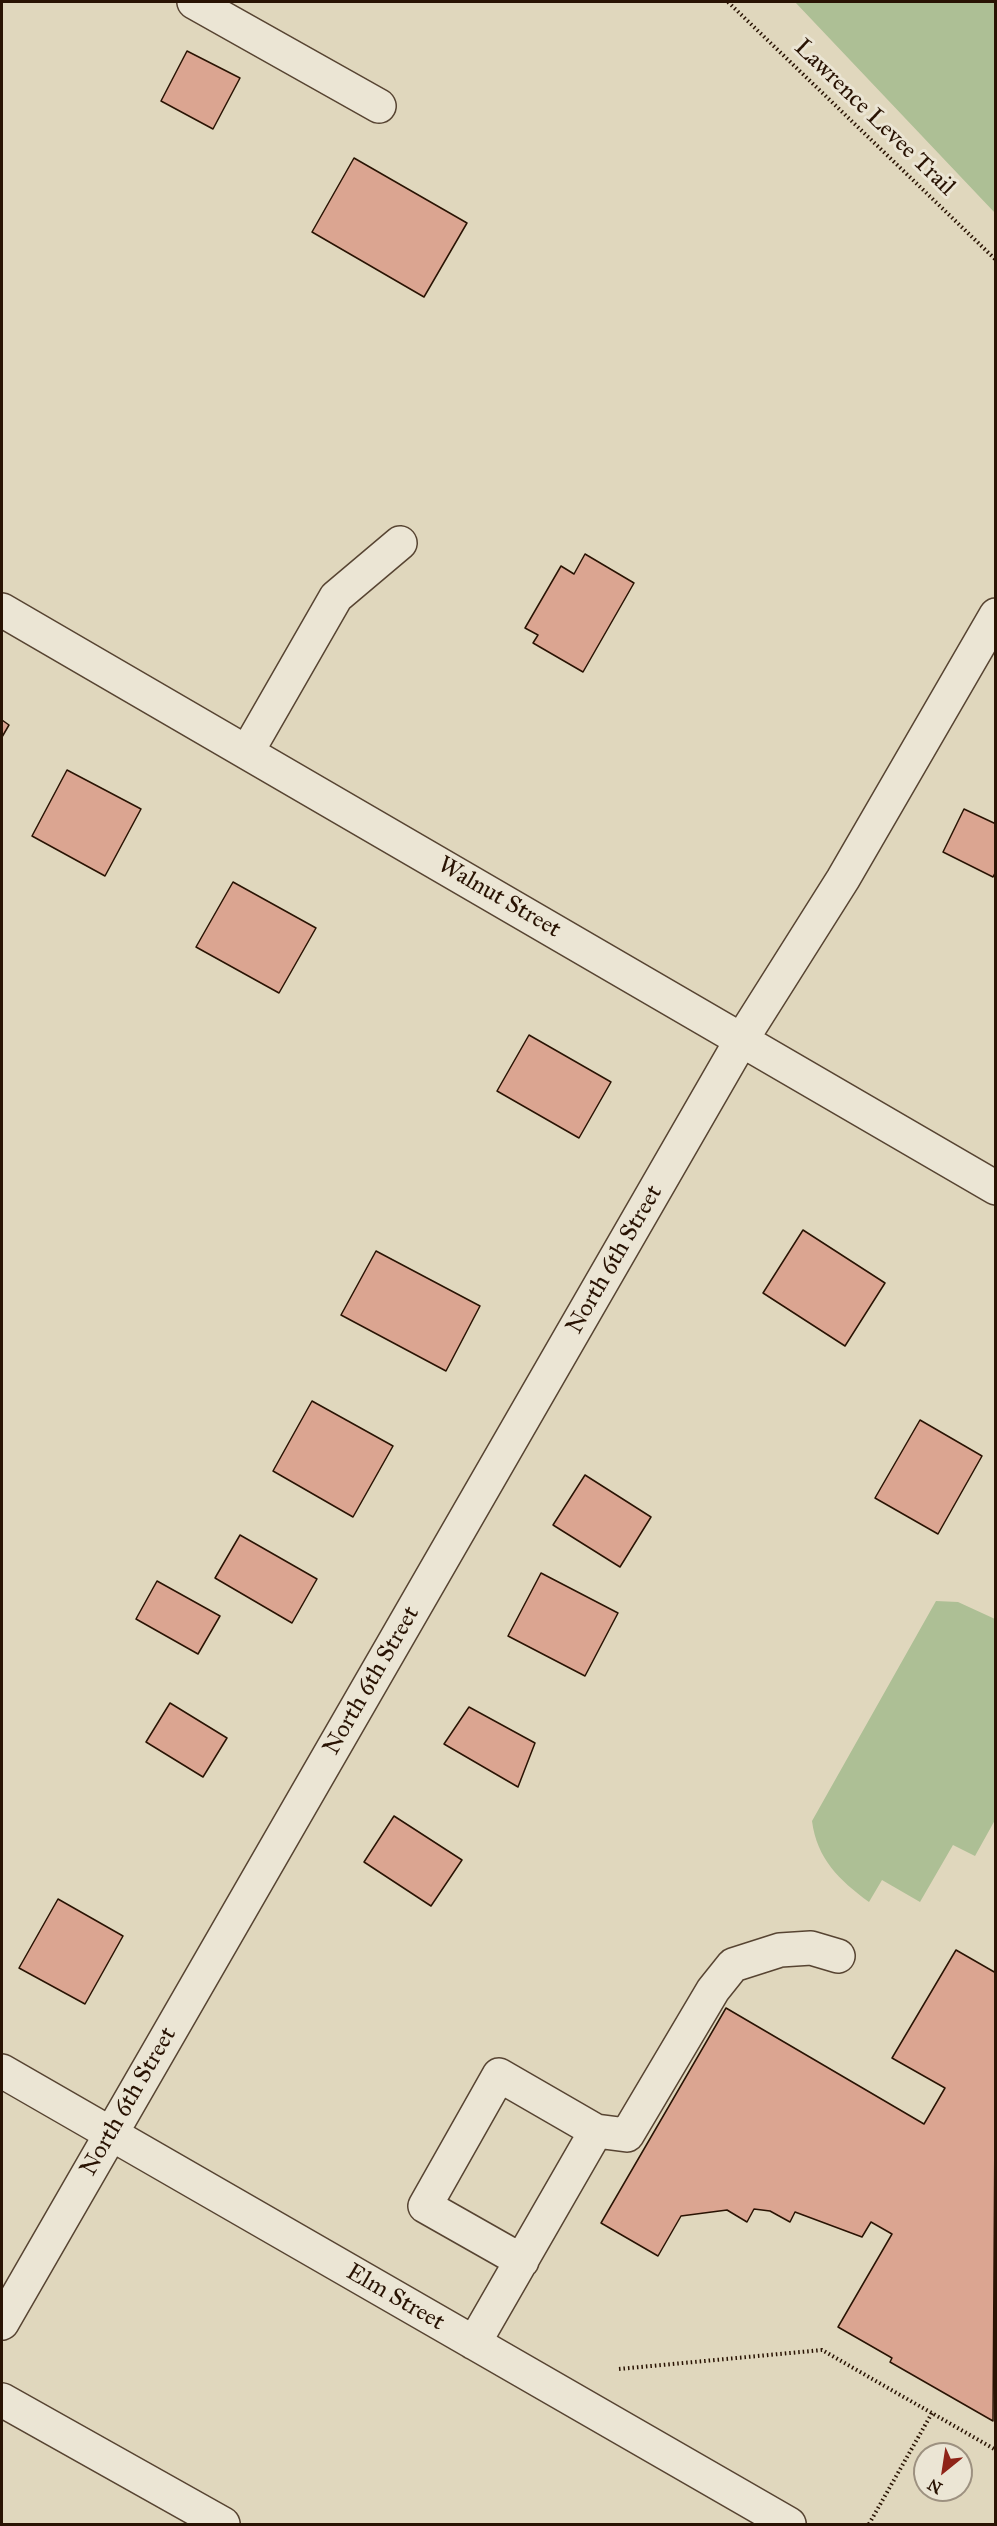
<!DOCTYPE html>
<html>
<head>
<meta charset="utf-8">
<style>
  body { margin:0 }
  #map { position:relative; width:997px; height:2526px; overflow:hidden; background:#e0d7bd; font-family:"IM FELL Great Primer",serif }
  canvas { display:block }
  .frame { position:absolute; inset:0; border:3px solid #291303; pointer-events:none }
  .north { position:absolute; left:913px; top:2442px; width:60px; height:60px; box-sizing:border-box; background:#ebe5d4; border:2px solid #9d9180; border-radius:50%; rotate:210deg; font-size:16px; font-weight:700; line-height:24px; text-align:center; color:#291303 }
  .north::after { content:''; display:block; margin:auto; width:21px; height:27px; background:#8f2418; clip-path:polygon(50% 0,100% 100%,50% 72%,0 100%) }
</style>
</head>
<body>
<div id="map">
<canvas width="997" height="2526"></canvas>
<div class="frame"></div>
<div class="north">N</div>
</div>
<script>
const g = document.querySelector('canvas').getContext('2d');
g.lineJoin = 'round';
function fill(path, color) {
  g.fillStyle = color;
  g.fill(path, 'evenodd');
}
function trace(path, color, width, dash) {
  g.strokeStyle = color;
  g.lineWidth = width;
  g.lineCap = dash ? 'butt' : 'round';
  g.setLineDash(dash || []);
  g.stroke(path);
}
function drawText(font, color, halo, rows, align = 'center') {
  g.font = font + ' "IM FELL Great Primer",serif';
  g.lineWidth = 6;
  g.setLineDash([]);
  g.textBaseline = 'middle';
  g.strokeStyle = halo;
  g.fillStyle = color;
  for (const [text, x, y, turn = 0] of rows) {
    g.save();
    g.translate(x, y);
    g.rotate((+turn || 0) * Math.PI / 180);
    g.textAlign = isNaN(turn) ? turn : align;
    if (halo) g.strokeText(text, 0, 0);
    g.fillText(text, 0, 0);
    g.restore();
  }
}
fill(new Path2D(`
  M795,2H995V213Z
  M936,1601L958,1602L995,1619V1820L975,1856L953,1845L920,1902L882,1880L869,1902C839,1880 817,1859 812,1821Z`), '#adbf95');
const building = new Path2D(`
  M187,51L240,78L213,129L161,101Z
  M354,158L467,223L424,297L312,232Z
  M585,554L634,583L583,672L533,643L538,635L525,628L561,566L574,574Z
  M2,720L9,725L2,737Z
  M67,770L141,809L105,876L32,836Z
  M964,809L996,824V871L993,877L943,852Z
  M233,882L316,928L279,993L196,947Z
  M529,1035L611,1082L579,1138L497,1091Z
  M803,1230L885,1283L845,1346L763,1293Z
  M376,1251L480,1306L446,1371L341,1315Z
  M312,1401L393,1446L353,1517L273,1471Z
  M920,1420L982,1456L938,1534L875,1498Z
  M585,1475L651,1517L620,1567L553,1525Z
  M240,1535L317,1579L292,1623L215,1578Z
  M541,1573L618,1613L585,1676L508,1636Z
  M157,1581L220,1616L198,1654L136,1619Z
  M170,1703L227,1738L203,1777L146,1742Z
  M469,1707L535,1743L518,1787L444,1744Z
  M394,1816L462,1860L431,1906L364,1862Z
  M58,1899L123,1936L85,2004L19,1968Z
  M956,1950L996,1973L993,2421L890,2362L892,2358L838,2327L892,2234L871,2222L862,2237L795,2212L790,2222L770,2211L754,2209L747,2222L727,2210L681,2216L658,2256L601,2223L726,2008L924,2124L945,2088L892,2058Z`);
fill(building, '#dba591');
trace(building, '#291303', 1.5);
const minor = new Path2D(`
  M194,2L379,106
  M2,610L996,1188
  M247,752L336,597L400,543
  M2,2071L789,2524
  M596,2131L627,2135L713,1990L733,1965L780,1950L811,1948L838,1956
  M2,2323L742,1039L843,879L996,615
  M474,2343L596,2131L499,2075L425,2206L522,2261
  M2,2400L223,2524`);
trace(minor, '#574432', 36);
trace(new Path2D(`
  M728,2L996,260
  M619,2369L822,2350L996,2450
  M869,2524L932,2413`), '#291303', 4, [1.5, 3]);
trace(minor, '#ebe5d4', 33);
drawText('24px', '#291303', '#ebe5d4', [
  ["Lawrence Levee Trail",874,118,44],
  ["Walnut Street",499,898,30],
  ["North 6th Street",615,1260,-60],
  ["North 6th Street",372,1681,-60],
  ["North 6th Street",129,2102,-60],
  ["Elm Street",395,2298,30]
]);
</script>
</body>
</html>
